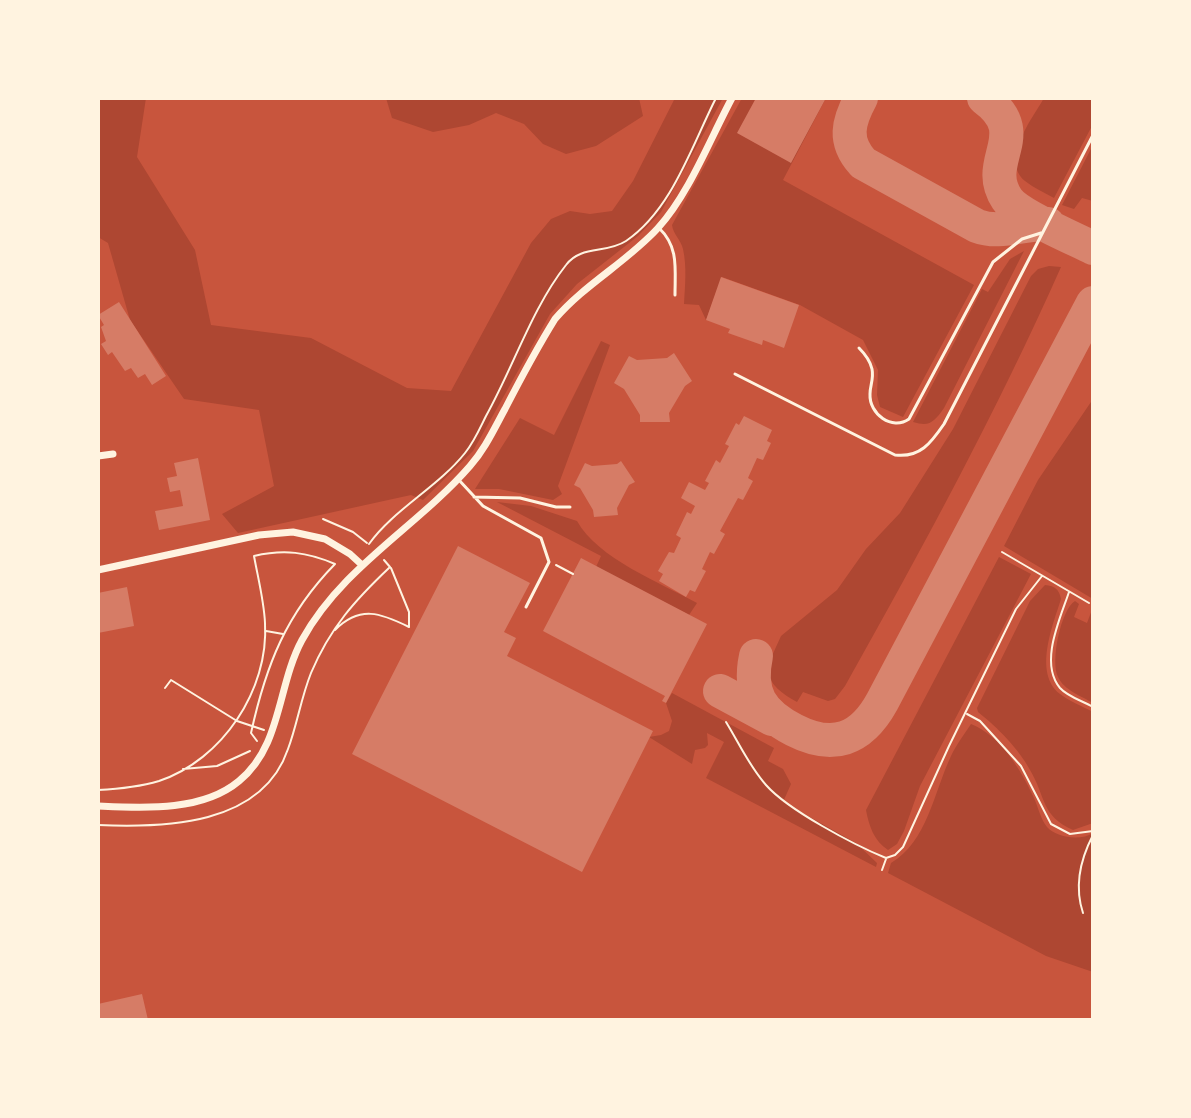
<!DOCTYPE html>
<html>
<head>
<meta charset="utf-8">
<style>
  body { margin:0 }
  #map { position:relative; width:1191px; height:1118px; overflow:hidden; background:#c8553d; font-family:"Exo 2",sans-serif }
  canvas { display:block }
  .frame { position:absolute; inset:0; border:100px solid #fff3e0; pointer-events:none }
</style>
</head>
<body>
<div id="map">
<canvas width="1191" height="1118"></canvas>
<div class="frame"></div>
</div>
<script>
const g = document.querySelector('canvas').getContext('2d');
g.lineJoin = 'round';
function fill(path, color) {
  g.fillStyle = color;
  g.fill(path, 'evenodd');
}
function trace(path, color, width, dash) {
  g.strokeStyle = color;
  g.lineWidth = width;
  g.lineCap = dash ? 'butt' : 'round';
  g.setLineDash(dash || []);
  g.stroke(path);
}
fill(new Path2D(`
  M98,98H146L137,157L195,250L211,325L311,338L407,388L451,391L531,243L551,219L570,211L590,214L612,211L633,181L675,98H723L661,212L638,236L577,284L550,314L473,451L423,500L411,495L238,533L222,514L274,486L259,410L184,399L130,320L108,243L98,237Z
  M386,98H639L643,116L596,146L566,154L543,144L524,124L496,113L469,125L433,132L392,118Z
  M742,98H826L783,180L974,285L903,417L880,407L877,395L878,370L863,340L800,305L722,277L706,320L699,305L684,304C685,286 687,267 683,249C681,240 673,234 672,225Z
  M1044,98H1093V124L1054,198C1045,193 1034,188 1025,181C1000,160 1032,119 1044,98Z
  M1093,145V201L1082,198L1074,209L1062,205Z
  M1024,251L944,408C934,422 930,427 913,422L982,289L988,292L1010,259Z
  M1049,266L1061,267C997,411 922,549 845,686L835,699L828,701L803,692L797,702C781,693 771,686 766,669L781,636L837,590L866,549L900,513L953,429L1031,276L1038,269Z
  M601,341L610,345L558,486L562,494L553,500L499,489H475L520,418L554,435Z
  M1093,399V599L1004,546L1038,480Z
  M497,502L531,506L577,521C597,558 661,583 697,603L689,615L596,567L601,556Z
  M999,557L1031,574L920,786L904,831L897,844L888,850C874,841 869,826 866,810Z
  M1045,585C1055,586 1059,589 1061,599C1053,625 1033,673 1060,694C1069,701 1082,706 1093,712V823L1073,830C1041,816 1046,797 1030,770C1019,749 997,727 978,712L977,708L1030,601Z
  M1075,601L1079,604L1074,617L1087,623L1093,607V703C1081,696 1064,690 1058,677C1050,662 1061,609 1075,601Z
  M672,693L774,748L768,761L783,769L791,784L783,802L856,843L877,863L876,867L706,778L724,742L707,733L708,745L705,748L695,750L692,764L649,737L661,735L669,731L672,721L666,703Z
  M971,724C1001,736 1021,770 1034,798C1038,807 1041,820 1047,827C1057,838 1081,841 1093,833V972L1046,956L888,873L891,863C927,842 934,792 951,756C956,745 964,735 971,724Z`), '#ae4732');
trace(new Path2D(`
  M861,98C848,122 843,141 863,163L977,226C1001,235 1023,223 1048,224
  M984,98C1034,135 981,160 1007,199C1018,215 1073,238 1093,248
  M756,656C748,693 761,713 794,730C833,750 861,740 882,702L1093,303
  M720,691L772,719`), '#d8846e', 34);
fill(new Path2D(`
  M756,98H826L791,163L737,133Z
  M721,277L799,305L784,348L763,340L762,345L728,333L730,329L706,320Z
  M119,302L166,376L152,385L145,374L138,378L131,368L125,371L112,352L108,355L101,344L106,341L101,327L104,325L98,315Z
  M674,353L692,381L685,386L669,413L670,422H640V415L624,389L614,383L629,356L637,360L667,358Z
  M744,416L772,430L767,441L771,443L763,460L757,458L748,478L753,481L743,500L738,498L720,531L725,534L714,554L710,552L702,569L706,571L695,592L690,590L686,597L659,581L663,574L658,571L669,552L674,553L681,538L676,535L687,512L691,514L695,506L681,498L689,482L705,490L709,483L705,481L716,460L720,463L729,446L725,444L736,423L739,425Z
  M198,458L210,520L159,530L155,511L183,506L180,490L170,492L167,478L177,476L174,463Z
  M621,461L635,482L629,485L617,508L618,515L594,517L593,510L580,488L574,485L585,463L592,466L617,464Z
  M458,546L530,583L504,632L516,638L507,656L653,731L582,872L352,754Z
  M581,558L707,624L666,703L662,701L665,696L543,631Z
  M127,587L134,626L98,633V593Z
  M142,994L148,1020H98V1004Z`), '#d67c66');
trace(new Path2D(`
  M323,519L353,532L367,543
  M369,544C393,510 438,487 465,453C474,442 480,428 486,416C513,368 532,308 566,265C581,245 606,254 626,241C672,210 692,145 716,98
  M1002,552L1089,603
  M556,565L573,574
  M1069,592C1060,619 1039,663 1060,688C1068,697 1083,701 1093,707
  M335,630C360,605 381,613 409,627V612L391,568
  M266,631L283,634
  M165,688L171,680L237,721L264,730
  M967,714L980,721L1021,766L1051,824L1070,834L1093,831
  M726,722C739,743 749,766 766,785C788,810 854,845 886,858L895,855L903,847L949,746L1016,609L1042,576
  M183,769L217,766L250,751
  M98,790C118,789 139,787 159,781C222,760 269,690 265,623C264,601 258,578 254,556C284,549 307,552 335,564C286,614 266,665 251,733L257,741
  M98,825C164,828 262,826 288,749C297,725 301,698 311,673C330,628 355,600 390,567L384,560
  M882,870L886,859
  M1083,913C1074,886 1080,860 1093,835`), '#fff3e0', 2);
trace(new Path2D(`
  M659,228C679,247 675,269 675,295
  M859,348C865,354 870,360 872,369C874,379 870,385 870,394C869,414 892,431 909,419L993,262L1022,239L1041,233
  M735,374L895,455C920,458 931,443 944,424L1093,135
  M458,479L483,506L541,538L549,562L526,607
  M474,497L520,498L556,507H570`), '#fff3e0', 3);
trace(new Path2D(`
  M98,456L113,454
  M98,570L259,535L293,532L325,539L350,554L362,565
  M98,806C143,808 202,812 239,781C282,746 277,686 302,640C342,567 417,527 470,466C485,449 494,429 505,409C521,378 537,348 555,319C585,284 627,262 658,228C689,194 710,139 732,98`), '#fff3e0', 7);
</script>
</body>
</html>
